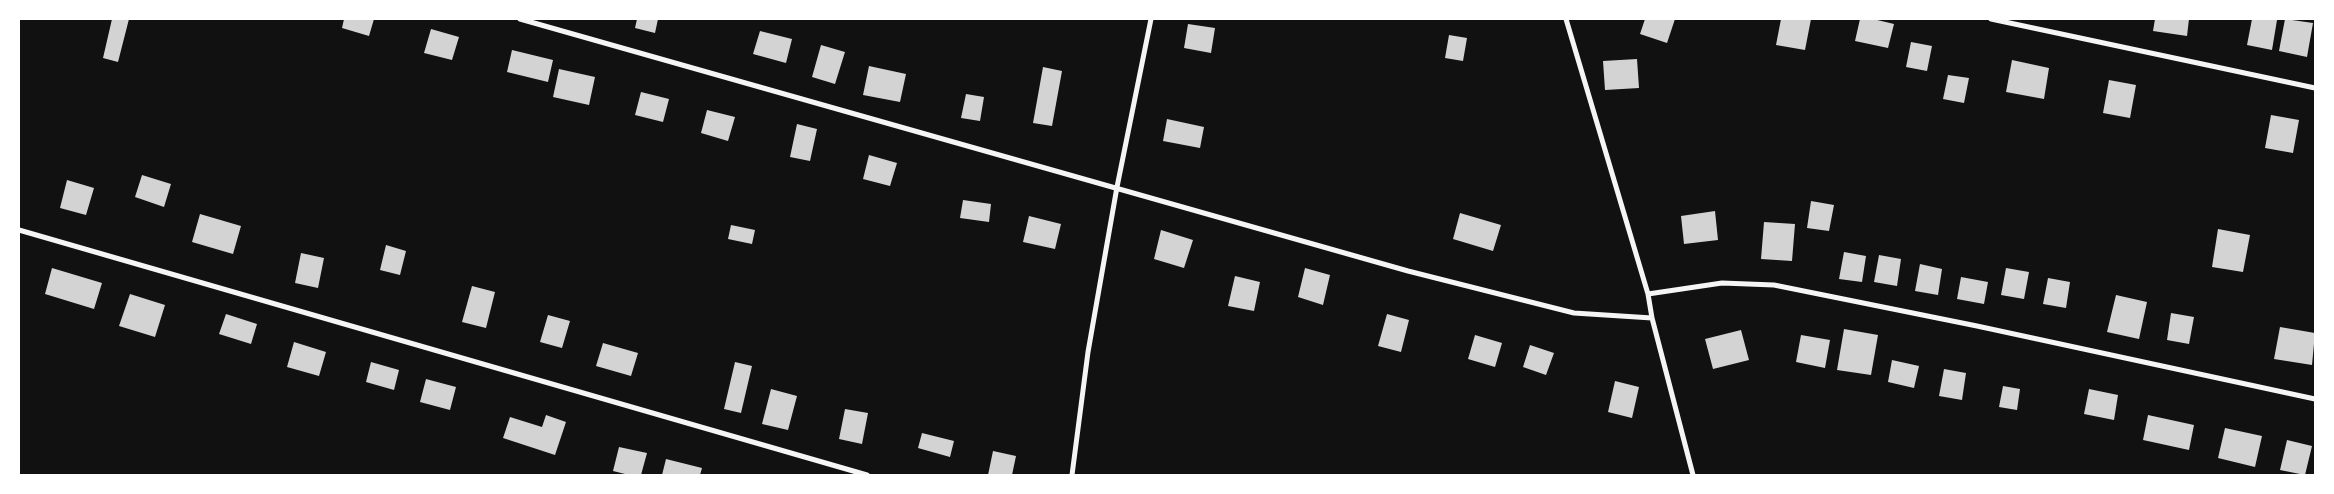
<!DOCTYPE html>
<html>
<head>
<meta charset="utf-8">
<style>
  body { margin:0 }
  #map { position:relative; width:2334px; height:494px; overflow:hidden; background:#111; font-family:Roboto,sans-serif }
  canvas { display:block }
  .frame { position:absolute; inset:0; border:20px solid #fff; pointer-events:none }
</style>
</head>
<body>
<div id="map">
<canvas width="2334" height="494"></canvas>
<div class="frame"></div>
</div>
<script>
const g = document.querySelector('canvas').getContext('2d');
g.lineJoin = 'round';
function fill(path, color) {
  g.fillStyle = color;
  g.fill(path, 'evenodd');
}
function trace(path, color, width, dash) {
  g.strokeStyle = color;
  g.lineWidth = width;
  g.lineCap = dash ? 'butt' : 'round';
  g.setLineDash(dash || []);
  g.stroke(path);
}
fill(new Path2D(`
  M112,19H129L118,62L103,58Z
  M344,19H374L369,36L342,28Z
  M637,19H658L655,33L635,28Z
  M1645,19H1675L1667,43L1640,34Z
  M1781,19H1811L1805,50L1776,45Z
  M1860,19H1873L1894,24L1888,48L1855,41Z
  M2155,19H2189L2187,36L2153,31Z
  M2252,19L2277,20L2272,50L2247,45Z
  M2285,19L2313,23L2307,57L2279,51Z
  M1188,24L1215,28L1211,53L1184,48Z
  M431,29L459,37L452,60L424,53Z
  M760,31L792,39L786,63L753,54Z
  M1449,35L1467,38L1463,61L1445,58Z
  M1911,42L1932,46L1927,71L1906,67Z
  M821,45L845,52L835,84L812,77Z
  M512,50L553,60L548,82L507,72Z
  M1637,59L1639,88L1605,90L1603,61Z
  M2012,60L2049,68L2044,99L2006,92Z
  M869,66L906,74L900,102L863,95Z
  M1043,67L1062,71L1052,126L1033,123Z
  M559,69L595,77L589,105L553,97Z
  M1948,75L1969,78L1964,103L1943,99Z
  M2109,80L2136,85L2130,118L2103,113Z
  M641,92L669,99L663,122L635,115Z
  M966,94L984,97L980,121L961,118Z
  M707,110L735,117L728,141L701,133Z
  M2271,115L2299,120L2293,153L2265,148Z
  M1167,119L1204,127L1200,148L1163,141Z
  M797,124L817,129L810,161L790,157Z
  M869,155L897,163L890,186L863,179Z
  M142,175L171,184L164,207L135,197Z
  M67,180L94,188L86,215L60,208Z
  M963,200L991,204L989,222L960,218Z
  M1811,201L1834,205L1829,231L1807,228Z
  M1715,211L1718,240L1684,244L1681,216Z
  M1460,213L1501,225L1493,251L1453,239Z
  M200,214L241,226L233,254L192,242Z
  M1029,216L1061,224L1055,249L1023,242Z
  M1764,222L1795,224L1792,261L1761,259Z
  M731,225L755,230L752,244L728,239Z
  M2218,229L2250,235L2243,272L2212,267Z
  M1161,230L1193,240L1184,268L1154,259Z
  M386,245L406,251L400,275L380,270Z
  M1844,252L1866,256L1862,282L1839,279Z
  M301,253L324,258L318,288L295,283Z
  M1879,255L1901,259L1897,286L1874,282Z
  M1920,264L1942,269L1938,295L1915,291Z
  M52,268L102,283L94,309L45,294Z
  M1305,268L1330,275L1323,305L1298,297Z
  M2006,268L2029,272L2024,299L2001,295Z
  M1235,276L1260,282L1254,311L1228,306Z
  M1961,277L1988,282L1984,304L1957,299Z
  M2048,278L2070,282L2066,308L2043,304Z
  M472,286L495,292L486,328L462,322Z
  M130,294L165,305L155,337L119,326Z
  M2116,295L2147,302L2139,339L2107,332Z
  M2171,313L2194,317L2189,344L2167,340Z
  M226,314L257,324L251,344L219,334Z
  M1387,314L1409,320L1401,352L1378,346Z
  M548,315L570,321L562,348L540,342Z
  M2280,327L2315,333L2312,365L2274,359Z
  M1844,329L1878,335L1871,375L1837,370Z
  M1741,330L1749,360L1713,369L1705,339Z
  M1475,335L1502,343L1495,367L1468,359Z
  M1801,335L1830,340L1825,368L1796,362Z
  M294,342L326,352L319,376L287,367Z
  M603,343L638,353L631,376L596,366Z
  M1530,345L1554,353L1546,375L1523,367Z
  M1892,360L1919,366L1914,388L1888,382Z
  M371,362L399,370L394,390L366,382Z
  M735,362L752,366L741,413L724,409Z
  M1944,369L1966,373L1962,400L1939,396Z
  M426,379L456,387L450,410L420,402Z
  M1615,381L1639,387L1632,418L1608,412Z
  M2003,386L2020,389L2017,410L1999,407Z
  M771,389L797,396L788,430L762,424Z
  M2089,389L2118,395L2114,420L2084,414Z
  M845,409L868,413L862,444L839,439Z
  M546,415L566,422L555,455L503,438L510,417L542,427Z
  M2148,415L2194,425L2189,450L2143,440Z
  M2225,428L2262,436L2255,467L2218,458Z
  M922,433L954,441L950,457L918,448Z
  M2287,440L2312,446L2305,475L2280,470Z
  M619,447L647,453L641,475H629L613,471Z
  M993,451L1016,456L1012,475H988Z
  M666,459L702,468L700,475H662Z`), '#d3d3d3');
trace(new Path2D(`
  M520,19L1408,271L1574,313L1652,318
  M1566,19L1648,294L1652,318L1693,475
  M1991,19L2315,88
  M19,230L867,475
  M1648,294L1722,283L1774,285L1977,326L2315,399
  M1072,475L1088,352L1117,187L1151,19`), '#f5f5f5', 5);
</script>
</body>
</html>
